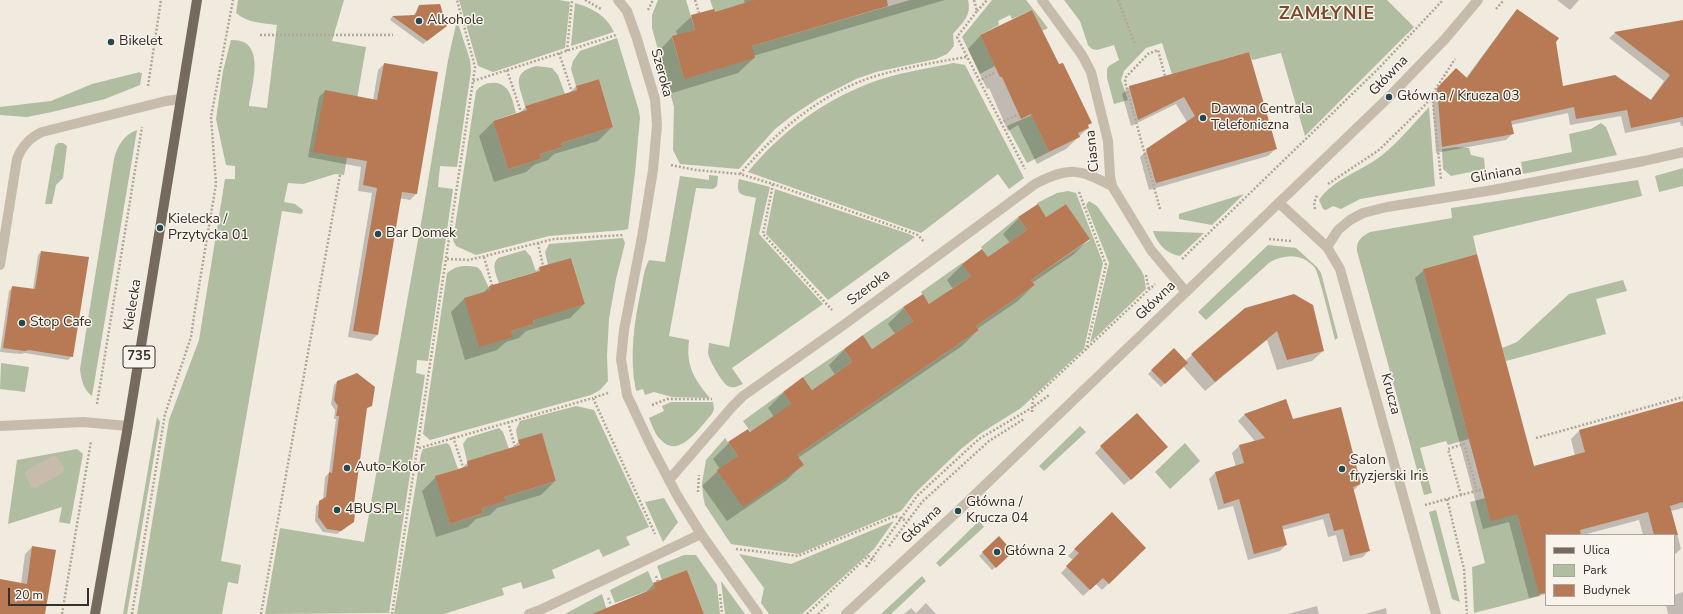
<!DOCTYPE html>
<html>
<head>
<meta charset="utf-8">
<style>
  body { margin:0 }
  #map { position:relative; width:1683px; height:614px; overflow:hidden; background:#f0eadf; font-family:"Nunito Sans",sans-serif }
  canvas { display:block }
  .legend { position:absolute; left:1545px; top:534px; width:130px; height:72px; box-sizing:border-box; background:#f8f4eb; border:1px solid #aaa59e; margin:0; padding:5px 7px; list-style:none; font-size:12px; color:#362f2a }
  .legend li { display:flex; align-items:center; gap:8px; height:20px }
  .legend b { width:20px; border:1px solid #aaa59e }
  .scale { position:absolute; left:8px; top:588px; width:81px; height:18px; box-sizing:border-box; border:2px solid #362f2a; border-top:0; padding-left:5px; font-size:12px; line-height:14px; white-space:nowrap; color:#362f2a; -webkit-text-stroke:3px #f8f4eb; paint-order:stroke }
</style>
</head>
<body>
<div id="map">
<canvas width="1683" height="614"></canvas>
<ul class="legend">
<li><b style="height:5px;background:#76695d"></b>Ulica</li>
<li><b style="height:11px;background:#b0bda0"></b>Park</li>
<li><b style="height:11px;background:#b87a55"></b>Budynek</li>
</ul>
<div class="scale">20 m</div>
</div>
<script>
const g = document.querySelector('canvas').getContext('2d');
g.lineJoin = 'round';
function fill(path, color) {
  g.fillStyle = color;
  g.fill(path, 'evenodd');
}
function trace(path, color, width, dash) {
  g.strokeStyle = color;
  g.lineWidth = width;
  g.lineCap = dash ? 'butt' : 'round';
  g.setLineDash(dash || []);
  g.stroke(path);
}
function drawText(font, color, halo, rows, align = 'center') {
  g.font = font + ' "Nunito Sans",sans-serif';
  g.lineWidth = 3;
  g.setLineDash([]);
  g.textBaseline = 'middle';
  g.strokeStyle = halo;
  g.fillStyle = color;
  for (const [text, x, y, turn = 0] of rows) {
    g.save();
    g.translate(x, y);
    g.rotate((+turn || 0) * Math.PI / 180);
    g.textAlign = isNaN(turn) ? turn : align;
    if (halo) g.strokeText(text, 0, 0);
    g.fillText(text, 0, 0);
    g.restore();
  }
}
fill(new Path2D(`
  M238,0H344L332,41L366,47L344,175L335,174L303,184L288,183L284,202L295,204L303,210L302,214L282,211L221,561L241,565L238,584L228,582L222,614H137L169,420L199,340L225,179H235V166L226,165L216,119L223,71L231,40C267,38 252,85 249,106L267,108L277,25C263,23 247,23 236,13Z
  M459,0H559L570,2L565,48L493,72L478,66Z
  M658,0H686L695,30L672,37L684,79L752,46L910,0H968C972,16 962,23 953,34L954,46L947,54L936,59L876,72L856,79L819,98L793,115L775,129L739,169L680,164L673,150L674,107L652,28V15Z
  M710,0H754L718,23Z
  M992,0H1026L1048,28L1042,31L1032,10L1012,19L1010,15L998,21L999,25L980,35L995,66L980,74L962,37Z
  M1064,0H1387L1414,27L1305,136L1281,53L1252,60L1249,52L1172,74L1162,43L1146,48L1124,71L1121,80L1128,100L1114,104L1107,78V69L1109,66L1119,60L1114,45L1097,50L1092,49L1088,45L1080,21Z
  M575,3C592,8 606,15 614,32L571,46Z
  M457,20L470,60L471,71L457,167L440,166L438,187L453,189L428,361L417,360L416,373L425,375L389,613L265,614L280,528L364,542L423,212L448,60Z
  M617,38L639,111L640,118L635,173L628,229L624,230L549,236L476,255L456,246L453,240L476,91C483,82 498,79 507,89C512,95 514,106 516,113L493,121L508,169L541,159L540,154L563,147L561,143L613,127L599,79L576,86L571,69L573,61L580,51Z
  M953,63L965,65L1024,178L1009,189L998,174L921,233L748,172C781,132 821,102 870,83C896,73 926,69 953,63Z
  M536,66L552,68L558,75L565,94L525,106C520,86 510,73 536,66Z
  M140,72V73H142L140,85L105,99L52,112L27,117L0,115V107L51,101L92,84Z
  M1429,107L1435,186L1360,199L1341,209L1333,206L1326,210L1323,209L1319,200C1333,179 1362,171 1381,156C1399,142 1414,123 1429,107Z
  M1032,115L1049,152L1027,163L1007,126Z
  M1601,123L1606,127L1617,155L1523,174L1521,162L1572,152L1569,134L1591,129Z
  M137,130L92,396C83,389 81,379 80,369L114,159C117,147 124,134 137,130Z
  M58,143H63L67,146L63,178L56,185L52,204H45L55,146Z
  M1456,147L1469,148L1471,155L1484,158L1485,169L1451,176L1443,169L1442,149Z
  M1683,168V186L1659,192L1655,176Z
  M709,175L718,176L717,186L713,189L696,188L669,336L689,340C686,365 693,378 710,398L672,397L654,392L645,395L643,389L636,391C629,357 634,323 641,290C643,280 644,269 649,260L665,262L680,176L709,180Z
  M739,179L770,187L759,234L823,304L732,368L743,384C738,386 733,389 728,386C722,383 709,360 708,353C708,350 709,346 709,343L729,347L756,198C742,194 735,197 739,179Z
  M1638,180L1642,196L1473,236L1477,254L1423,269L1469,439L1448,445L1446,441L1420,448L1432,493L1424,495L1357,251C1356,241 1361,237 1370,232L1452,218L1451,208Z
  M775,189L909,234L915,237L828,300L766,234Z
  M1068,191L1076,193L1103,263L1084,349L1021,408L981,433L961,449L915,493L901,511L799,554L731,544L705,505L703,495L702,483L706,460L725,438L738,456L718,470L797,455L979,330L976,326L1035,285L1031,280L1090,240L1066,204L1046,217L1037,203L1057,193Z
  M1244,194L1212,225L1179,219V214Z
  M1089,201L1097,206L1141,270L1144,276L1146,289L1090,343L1109,263L1086,205Z
  M1018,217L1027,230L1007,244L991,262L981,247Z
  M1153,231L1204,233L1180,256C1167,254 1157,244 1153,231Z
  M623,238L625,243L616,279L609,319L607,355L608,381L600,390L591,395L430,440L423,434L447,273C457,265 465,265 477,267L481,271L490,290L465,298L479,346L512,336L511,331L534,324L533,319L585,304L571,258L548,265L545,252L549,244Z
  M1268,245L1296,248L1317,267L1321,273L1338,338L1335,340C1332,328 1319,274 1315,268C1302,253 1286,254 1270,262L1206,320L1198,312Z
  M525,250L531,257L536,272L499,283C496,274 491,265 498,258Z
  M962,263L971,276L951,289L932,308L921,292Z
  M1623,280L1627,291L1596,299L1606,334L1506,361L1502,348L1517,342L1569,294Z
  M903,307L913,321L872,349L863,335Z
  M844,349L852,362L812,390L803,377Z
  M1,363L29,367L25,392L0,389Z
  M783,392L791,404L758,442L743,421Z
  M671,402H713L714,409L712,414C701,426 679,460 661,440C655,435 652,425 649,418L664,411L662,406Z
  M576,406L594,410L649,527L626,537L630,545L603,557L599,549L552,570L555,578L523,589L521,582L502,588L504,595L444,614H394L421,454L423,449L447,443L450,446L458,469L436,476L450,524L483,513L482,508L505,501L504,497L556,481L542,434L518,441L516,430L520,421Z
  M157,417L160,422L127,614H123Z
  M1080,426L1086,432L1044,471L1039,466Z
  M499,428L503,432L509,449L467,461L463,444L467,438Z
  M1185,443L1200,461L1170,489L1155,472Z
  M77,449L83,454L70,524L59,522L62,507L8,524L17,460Z
  M664,498L678,522L663,542L645,502Z
  M1485,498L1517,514L1540,596L1474,613L1472,567L1485,563L1470,502Z
  M1436,510L1460,602L1452,599L1429,512Z
  M894,521L874,549L802,614H769L761,603L764,588L739,554L791,564Z
  M979,521L984,527L940,567L936,563Z
  M684,555H696L717,585L720,614H704L687,570L662,580L657,566Z
  M648,571L655,588L615,603L610,590Z
  M922,576L926,581L891,614H881Z
  M721,581L745,614H725Z
  M602,594L607,611L599,614H565Z`), '#b0bda0');
fill(new Path2D(`
  M744,0H945L753,56L754,58L738,73L669,94L657,53L672,37L678,36L676,31L692,16L714,14L745,4Z
  M1557,0H1579L1570,10Z
  M420,6L443,29L423,44L390,20L392,17L413,16Z
  M1517,10L1555,42L1562,87L1650,101L1664,81L1609,38L1615,33L1683,21V126H1681L1680,122L1625,133L1621,116L1570,125L1568,113L1511,125L1513,133L1506,140L1436,153L1432,95L1450,75L1466,78L1511,17Z
  M1031,11L1088,128L1066,149L1037,164L1018,125L1008,131L989,88L987,89L968,49L980,36Z
  M1249,54L1276,149L1268,156L1149,190L1140,157L1147,150L1187,122L1176,104L1131,126L1122,94L1129,87Z
  M384,64L416,194L410,200L400,198L377,335L371,341L348,337L372,193L358,191L361,167L308,157L319,97L325,91L373,101L378,70Z
  M598,80L612,127L598,141L554,154L548,160L534,165L526,172L494,182L479,136L494,121L519,113L526,107L569,94L576,86Z
  M1019,218H1046L1089,239L1073,255L1032,283L1034,285L1018,301L977,329L978,330L962,346L798,458L802,465L787,480L727,521L702,486L720,469L713,459L729,443L750,433L774,417L768,408L784,392L811,391L835,375L829,365L844,350L863,337L872,350L895,334L888,324L904,308L929,305L953,289L947,280L963,264L987,258L1010,243L1003,234Z
  M41,252L72,356L68,360L25,353L21,354L0,352L9,291L13,287L33,289L38,255Z
  M570,259L584,304L570,318L526,331L519,338L506,342L497,350L465,360L451,312L465,298L483,293L489,287L534,273L539,268Z
  M1424,270L1534,467L1575,456L1571,439L1579,431L1683,402V508L1671,511L1681,549L1674,555V535H1643L1639,520L1583,535H1546V594L1529,598L1509,522L1483,529L1415,278Z
  M1246,309L1323,351L1312,361L1277,370L1267,340L1205,391L1183,366L1161,387L1148,374L1174,350L1185,361Z
  M337,382L371,405L366,409L349,525L337,534L323,532L315,521L316,506L323,500L325,477L329,473L336,419H334L335,410L331,404L334,385Z
  M1285,400L1292,421L1360,484L1353,491L1369,550L1363,557L1343,562L1336,535L1328,537L1323,519L1283,530L1286,545L1280,551L1248,560L1233,506L1218,510L1209,479L1216,472L1236,467L1232,453L1239,446L1255,441L1238,421L1244,415Z
  M519,441L555,481L541,495L497,508L490,515L476,519L468,527L436,537L422,491L436,477L460,470L468,462L512,449Z
  M1101,447L1161,453L1124,485L1095,453Z
  M1112,513L1145,548L1102,590L1096,584L1083,596L1061,573L1073,560L1068,556Z
  M998,538L1012,552L992,570L979,556Z
  M32,547L44,614H0V580L21,584L25,554Z
  M654,584L703,614H600L607,608L646,592Z
  M1683,592V614H1668L1666,605H1674V595Z
  M926,603L936,614H904L911,608L916,613Z
  M1317,606L1319,614H1288Z
  M1386,608L1387,614H1365Z`), '#0003');
fill(new Path2D(`
  M754,0H887L888,6L752,46L755,58L684,79L672,36L695,30L691,15L714,9L715,12Z
  M440,4L447,26L427,41L392,16L415,15L419,5Z
  M1517,9L1559,38L1556,42L1563,86L1615,75L1651,100L1670,75L1614,32L1683,20V117L1631,128L1627,110L1576,119L1574,107L1511,121L1514,134L1442,147L1437,88L1456,68L1467,78Z
  M1032,10L1059,64L1063,63L1092,123L1088,125L1089,128L1078,133L1080,137L1049,152L1031,114L1021,119L1002,77H1000L980,35Z
  M1249,52L1277,149L1156,183L1146,149L1195,116L1184,97L1138,120L1129,86Z
  M384,63L438,72L417,194L402,192L378,335L353,331L377,188L363,185L367,161L313,152L325,90L377,100Z
  M599,79L613,127L561,143L563,147L540,154L541,159L508,169L493,121L527,110L525,106L577,90L576,86Z
  M1038,204L1046,217L1066,204L1090,239L1031,280L1035,285L976,326L979,330L797,455L804,465L743,507L717,470L738,456L728,442L748,429L750,432L791,404L783,392L803,377L812,390L852,362L844,349L863,335L872,349L913,321L903,307L923,294L929,304L971,276L962,264L982,249L988,257L1027,230L1018,217Z
  M41,251L89,257L73,357L29,350L25,351L3,348L12,286L35,289Z
  M1477,254L1534,466L1585,452L1579,430L1683,401V502L1670,506L1678,535H1654L1648,512L1580,530L1581,535H1546V593L1539,594L1517,514L1491,521L1423,269Z
  M571,258L585,304L533,320L534,324L511,331L513,337L479,347L464,298L490,290L489,286L540,271L539,267Z
  M1294,294L1313,305L1324,351L1287,360L1277,331L1215,382L1191,354L1245,308Z
  M1174,348L1188,363L1165,384L1151,370Z
  M357,373L375,387L372,406L367,408L354,504L356,506L354,522L341,531L327,529L318,517L319,501L326,497L329,472L332,473L339,416H336L338,406L334,400L337,381Z
  M1286,399L1293,419L1341,407L1361,484L1353,487L1370,551L1350,556L1343,529L1334,531L1329,513L1282,526L1287,545L1254,554L1239,499L1224,504L1215,472L1244,463L1239,445L1265,438L1244,414Z
  M1137,413L1168,447L1131,480L1100,446Z
  M542,433L556,481L504,497L506,501L482,508L483,513L450,524L435,476L468,466L467,461L520,445L518,440Z
  M1112,512L1146,548L1109,584L1103,578L1090,590L1066,566L1079,553L1074,549Z
  M999,536L1013,552L996,568L982,552Z
  M32,546L56,550L45,614H0V579L27,584Z
  M687,570L704,614H592L655,588L653,583Z`), '#b87a55');
trace(new Path2D(`
  M585,0L601,9
  M695,0L699,13
  M974,0L977,11L957,37L1025,169
  M1118,0L1135,44
  M1496,9L1504,0
  M648,10L653,0
  M977,11L987,0
  M260,35H393
  M567,51L572,0
  M559,53L572,92
  M507,70L521,112
  M473,81L616,35
  M978,81L994,73
  M148,86L161,0
  M1432,93L1441,179
  M1000,123L1019,114
  M671,165L696,170L740,174L773,184L910,232L918,235L924,242
  M740,174C778,130 822,92 879,75C907,67 937,62 966,57
  M773,184L763,234L832,310
  M1328,184L1379,150L1426,104L1455,59
  M1079,192L1106,265L1086,350
  M1160,209L1125,82L1126,77L1148,54L1158,50L1165,76
  M1315,209L1314,203L1317,195
  M1269,239L1291,241
  M538,243L543,266
  M484,257L492,285
  M447,259L469,260L554,239L624,235
  M1182,259L1379,68L1443,0
  M1146,275L1149,290
  M608,393L593,398L655,534
  M97,404L142,127
  M652,405L667,399H712
  M1032,412L1033,399L1155,284
  M508,422L515,447
  M453,437L463,467
  M1536,438L1683,397
  M419,448L593,398
  M698,492L699,475
  M1461,495L1448,449L1464,444L1477,491
  M1447,499L1464,569L1467,614
  M1425,505L1483,489
  M889,546L922,502L989,441L1024,419
  M736,549L798,556L895,516L907,521
  M866,567L917,496L979,439L1033,407L1049,395
  M656,576L658,582
  M720,594L722,614
  M608,598L611,605
  M62,614L91,441
  M132,614L165,414L191,337L194,316L216,184L211,117L233,0
  M261,614L340,175
  M392,614L473,81L475,67L457,0
  M807,614L868,556L875,561
  M818,614L830,603`), '#b2a696', 2.5, [2, 2]);
trace(new Path2D(`
  M1042,0L1082,55L1091,72L1108,141L1110,176L1112,186L1151,250L1186,292
  M0,265L17,159C22,146 29,138 42,132L166,101L181,99
  M0,426L83,422L128,426
  M669,480L732,407L743,396L845,324L1035,184C1070,166 1079,169 1112,186
  M529,614L540,610L701,534`), '#c7bcac', 10);
trace(new Path2D(`
  M54,461L59,469L35,483L30,474Z`), '#c7bcac', 10);
trace(new Path2D(`
  M618,0L627,11L637,39L655,99L657,125L653,170L642,237L624,330L621,359L627,395L650,444L678,497L701,534L758,614
  M1279,203L1327,247L1340,269L1436,614
  M1327,247L1338,230L1350,220L1363,213L1387,207L1493,190L1644,161L1683,152`), '#c7bcac', 10);
trace(new Path2D(`
  M846,614L958,511L1389,97L1445,39L1478,0`), '#c7bcac', 10);
trace(new Path2D(`
  M95,614L128,426L197,0`), '#76695d', 10);
for (const [x, y, r, color] of [
  [419,21,4,"#244952"],
  [111,42,4,"#244952"],
  [1389,97,4,"#244952"],
  [1203,118,4,"#244952"],
  [160,228,4,"#244952"],
  [378,234,4,"#244952"],
  [22,323,4,"#244952"],
  [347,468,4,"#244952"],
  [1342,469,4,"#244952"],
  [337,510,4,"#244952"],
  [958,511,4,"#244952"],
  [997,552,4,"#244952"]
]) {
  const dot = new Path2D();
  dot.arc(x, y, r, 0, 2 * Math.PI);
  g.fillStyle = color;
  g.fill(dot);
  trace(dot, '#f8f4eb', 1.5);
}
for (const [x, y, w] of [
  [139,357,32]
]) {
  const box = new Path2D();
  box.roundRect(x - w / 2, y - 11, w, 22, 3);
  g.fillStyle = '#f8f4eb';
  g.fill(box);
  trace(box, '#362f2a', 1);
}
drawText('bold 13px', '#362f2a', null, [
  ["735",139,357]
]);
drawText('14px', '#362f2a', '#f8f4eb', [
  ["Alkohole",427,21],
  ["Bikelet",119,42],
  ["Główna / Krucza 03",1397,97],
  ["Dawna Centrala",1211,110],
  ["Telefoniczna",1211,126],
  ["Kielecka /",168,220],
  ["Przytycka 01",168,236],
  ["Bar Domek",386,234],
  ["Stop Cafe",30,323],
  ["Salon",1350,461],
  ["fryzjerski Iris",1350,477],
  ["Auto-Kolor",355,468],
  ["Główna /",966,503],
  ["Krucza 04",966,519],
  ["4BUS.PL",345,510],
  ["Główna 2",1005,552]
], 'left');
drawText('14px', '#362f2a', '#f8f4eb', [
  ["Szeroka",661,73,75],
  ["Główna",1389,76,-46],
  ["Ciasna",1093,151,-96],
  ["Gliniana",1496,175,-10],
  ["Szeroka",869,288,-37],
  ["Główna",1156,301,-44],
  ["Kielecka",133,305,-81],
  ["Krucza",1390,394,75],
  ["Główna",922,525,-43]
]);
g.letterSpacing = '1px';
drawText('bold 18px', '#7b4a2c', '#f8f4eb', [
  ["ZAMŁYNIE",1327,15]
]);
g.letterSpacing = '0px';
</script>
</body>
</html>
